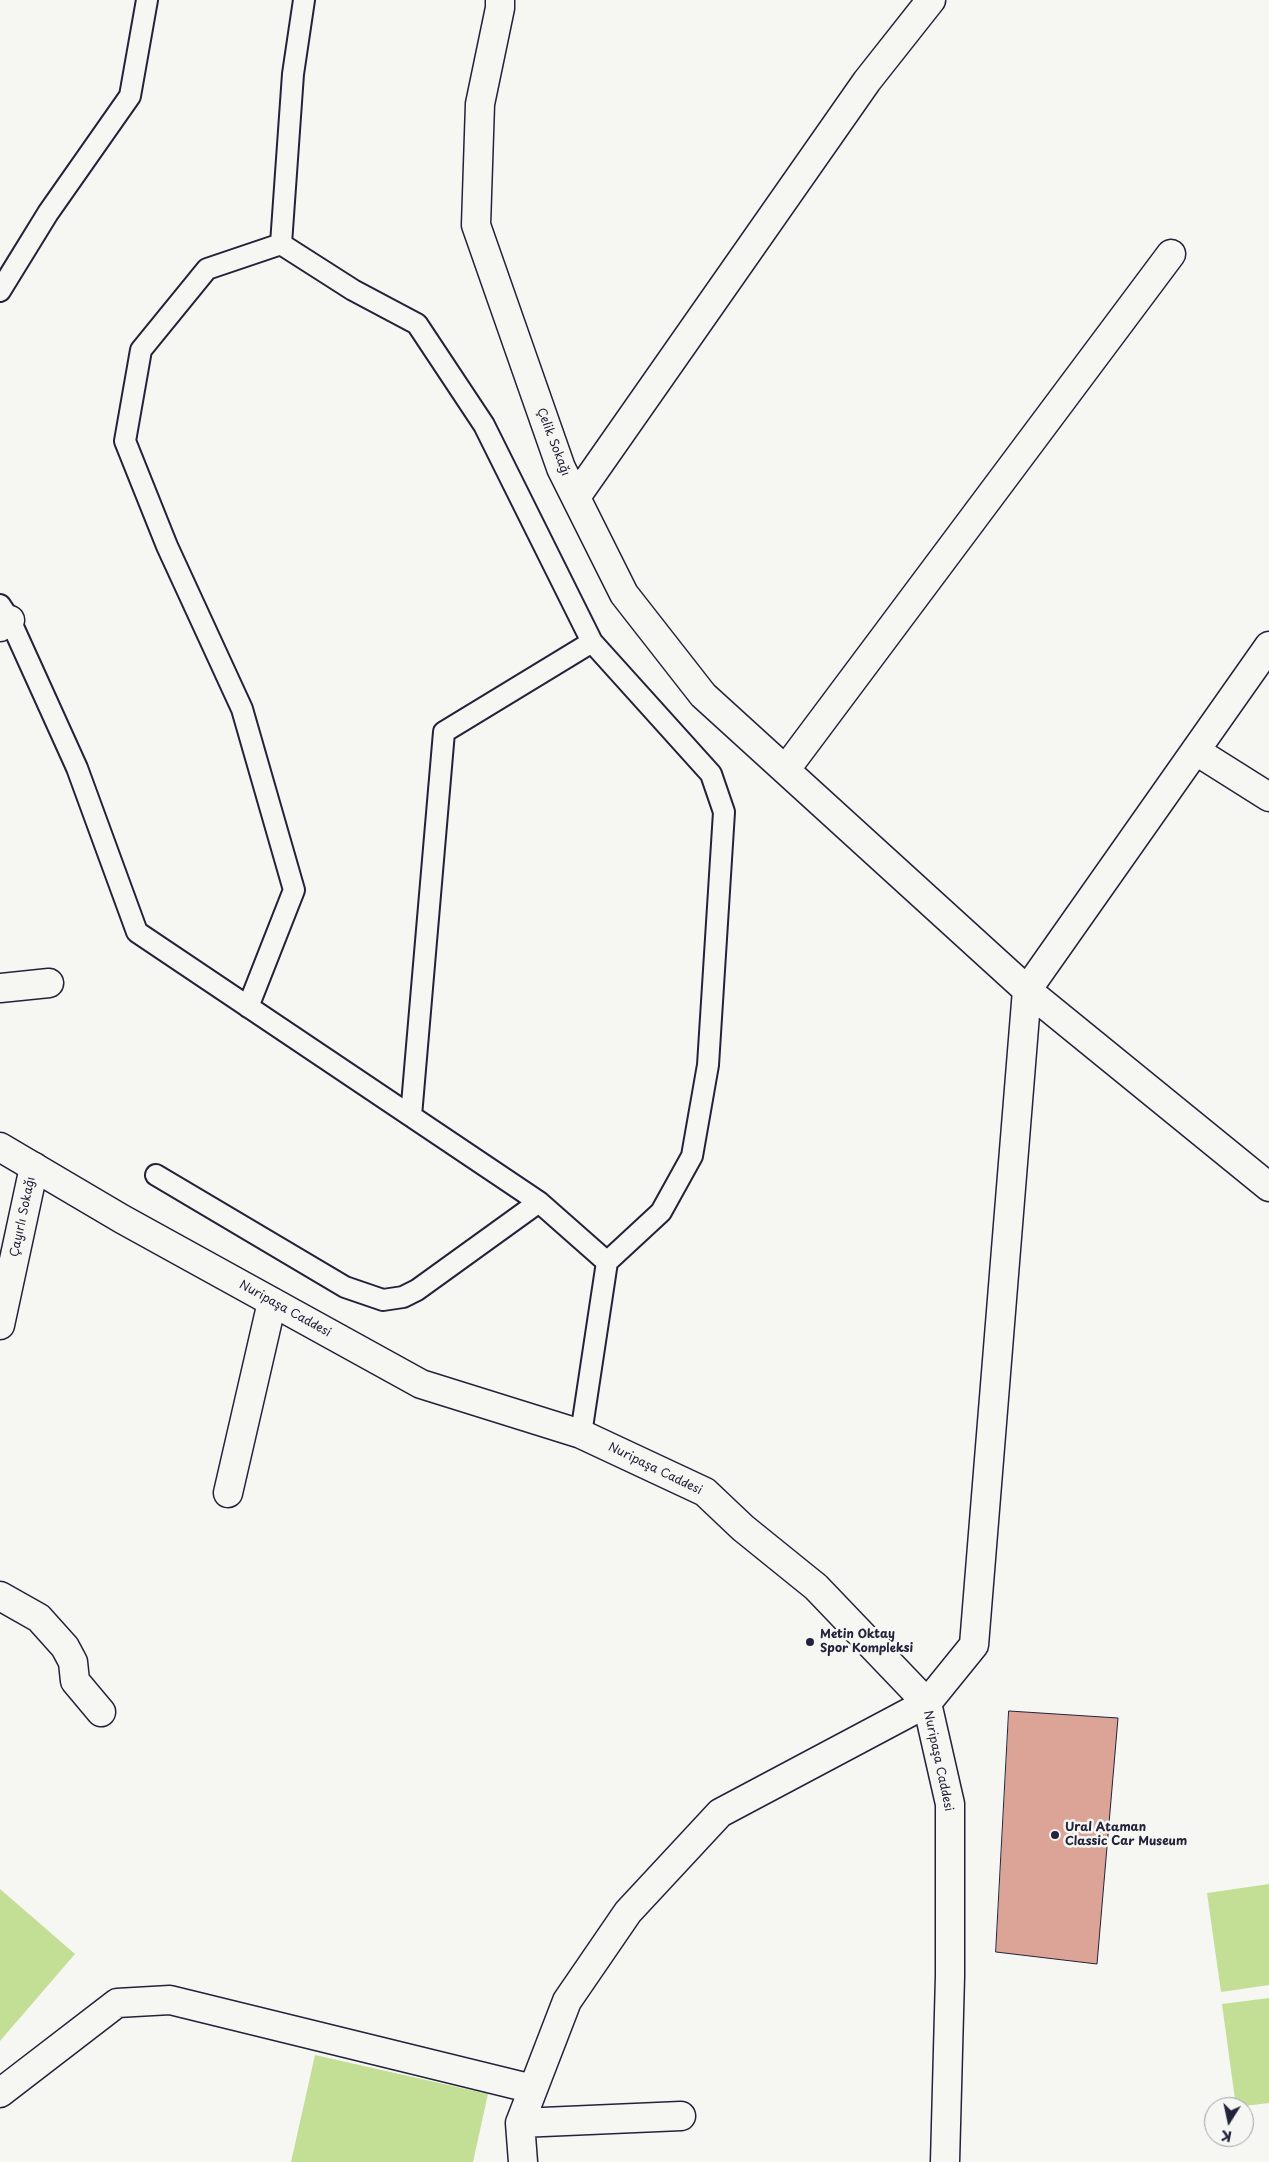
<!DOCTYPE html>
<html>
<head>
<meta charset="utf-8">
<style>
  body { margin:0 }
  #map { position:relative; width:1269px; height:2162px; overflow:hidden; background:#f6f6f2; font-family:"Playpen Sans",sans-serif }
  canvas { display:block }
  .north { position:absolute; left:1204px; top:2097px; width:50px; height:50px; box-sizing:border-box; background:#f6f6f2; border:1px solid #a1a1a9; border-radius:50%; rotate:190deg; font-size:14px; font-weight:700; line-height:20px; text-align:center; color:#22223b }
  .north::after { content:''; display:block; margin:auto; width:18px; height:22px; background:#22223b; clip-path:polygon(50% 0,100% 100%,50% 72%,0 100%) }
</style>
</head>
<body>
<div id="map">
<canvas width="1269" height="2162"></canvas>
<div class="north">K</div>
</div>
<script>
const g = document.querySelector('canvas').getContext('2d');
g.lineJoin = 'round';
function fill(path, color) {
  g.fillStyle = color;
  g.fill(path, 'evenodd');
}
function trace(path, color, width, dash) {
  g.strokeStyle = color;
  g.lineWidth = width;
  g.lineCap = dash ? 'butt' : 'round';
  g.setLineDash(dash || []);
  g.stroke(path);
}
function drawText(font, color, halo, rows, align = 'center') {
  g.font = font + ' "Playpen Sans",sans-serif';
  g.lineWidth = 5;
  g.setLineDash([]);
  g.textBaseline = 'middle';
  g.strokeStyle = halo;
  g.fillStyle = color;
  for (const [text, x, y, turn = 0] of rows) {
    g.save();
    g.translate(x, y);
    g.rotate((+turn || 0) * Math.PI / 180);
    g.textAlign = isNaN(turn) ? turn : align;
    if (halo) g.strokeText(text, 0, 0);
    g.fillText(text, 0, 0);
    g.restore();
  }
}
fill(new Path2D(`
  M1269,1884V1985L1221,1992L1207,1893Z
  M0,1889L75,1954L0,2041Z
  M1269,1998V2103L1236,2107L1222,2004Z
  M315,2055L488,2094L473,2162H291Z`), '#c3df96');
const building = new Path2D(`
  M1009,1711L1118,1718L1097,1964L996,1952Z`);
fill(building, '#dca496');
trace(building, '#22223b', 1);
const service = new Path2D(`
  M281,244L353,290L417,324L484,425L592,642L711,774L724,812L708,1065L692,1156L661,1212L607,1262
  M281,244L293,74L304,0
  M0,291L48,213L130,96L147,0
  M0,605L10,620L77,768L137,932L539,1202L607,1262L581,1434
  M248,1007L294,890L242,709L167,546L125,441L141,350L207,269L281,244
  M411,1116L444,732L592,642
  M156,1175L345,1287L383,1300L403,1297L417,1290L539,1202`);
const minor = new Path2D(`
  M500,0V8L480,104L476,225L561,468L624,594L703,695L1027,990L1269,1187
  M576,497L867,81L931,0
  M0,627L10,620
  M1196,751L1269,797
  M786,769L1171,254
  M0,988L49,983
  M0,1325L34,1167
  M228,1493L272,1302
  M0,1596L39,1618L65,1647L73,1662L75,1681L101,1712
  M0,2093L117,2003L170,2000L533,2089
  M520,2123L681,2116
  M523,2162L520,2123L567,2001L628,1912L720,1813L927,1703L974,1645L1027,990L1269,646`);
const tertiary = new Path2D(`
  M0,1147L122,1219L421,1384L581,1434L705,1492L743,1528L816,1587L927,1703L950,1804V1976L945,2162`);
trace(service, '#22223b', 24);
trace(minor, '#22223b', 31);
trace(tertiary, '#22223b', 31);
trace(service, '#f6f6f2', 20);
trace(minor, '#f6f6f2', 28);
trace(tertiary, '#f6f6f2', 28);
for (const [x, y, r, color] of [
  [810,1642,5,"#22223b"],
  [1055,1835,5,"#22223b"]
]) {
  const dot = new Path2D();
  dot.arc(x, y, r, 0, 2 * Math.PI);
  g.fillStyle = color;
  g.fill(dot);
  trace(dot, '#f6f6f2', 2);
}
drawText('12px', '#22223b', '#f6f6f2', [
  ["Çelik Sokağı",553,442,69],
  ["Çayırlı Sokağı",23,1217,-78],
  ["Nuripaşa Caddesi",285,1309,29],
  ["Nuripaşa Caddesi",655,1469,26],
  ["Nuripaşa Caddesi",938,1761,78]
]);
drawText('bold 12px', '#22223b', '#f6f6f2', [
  ["Metin Oktay",820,1635],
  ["Spor Kompleksi",820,1649],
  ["Ural Ataman",1065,1828],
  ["Classic Car Museum",1065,1842]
], 'left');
</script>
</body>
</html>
